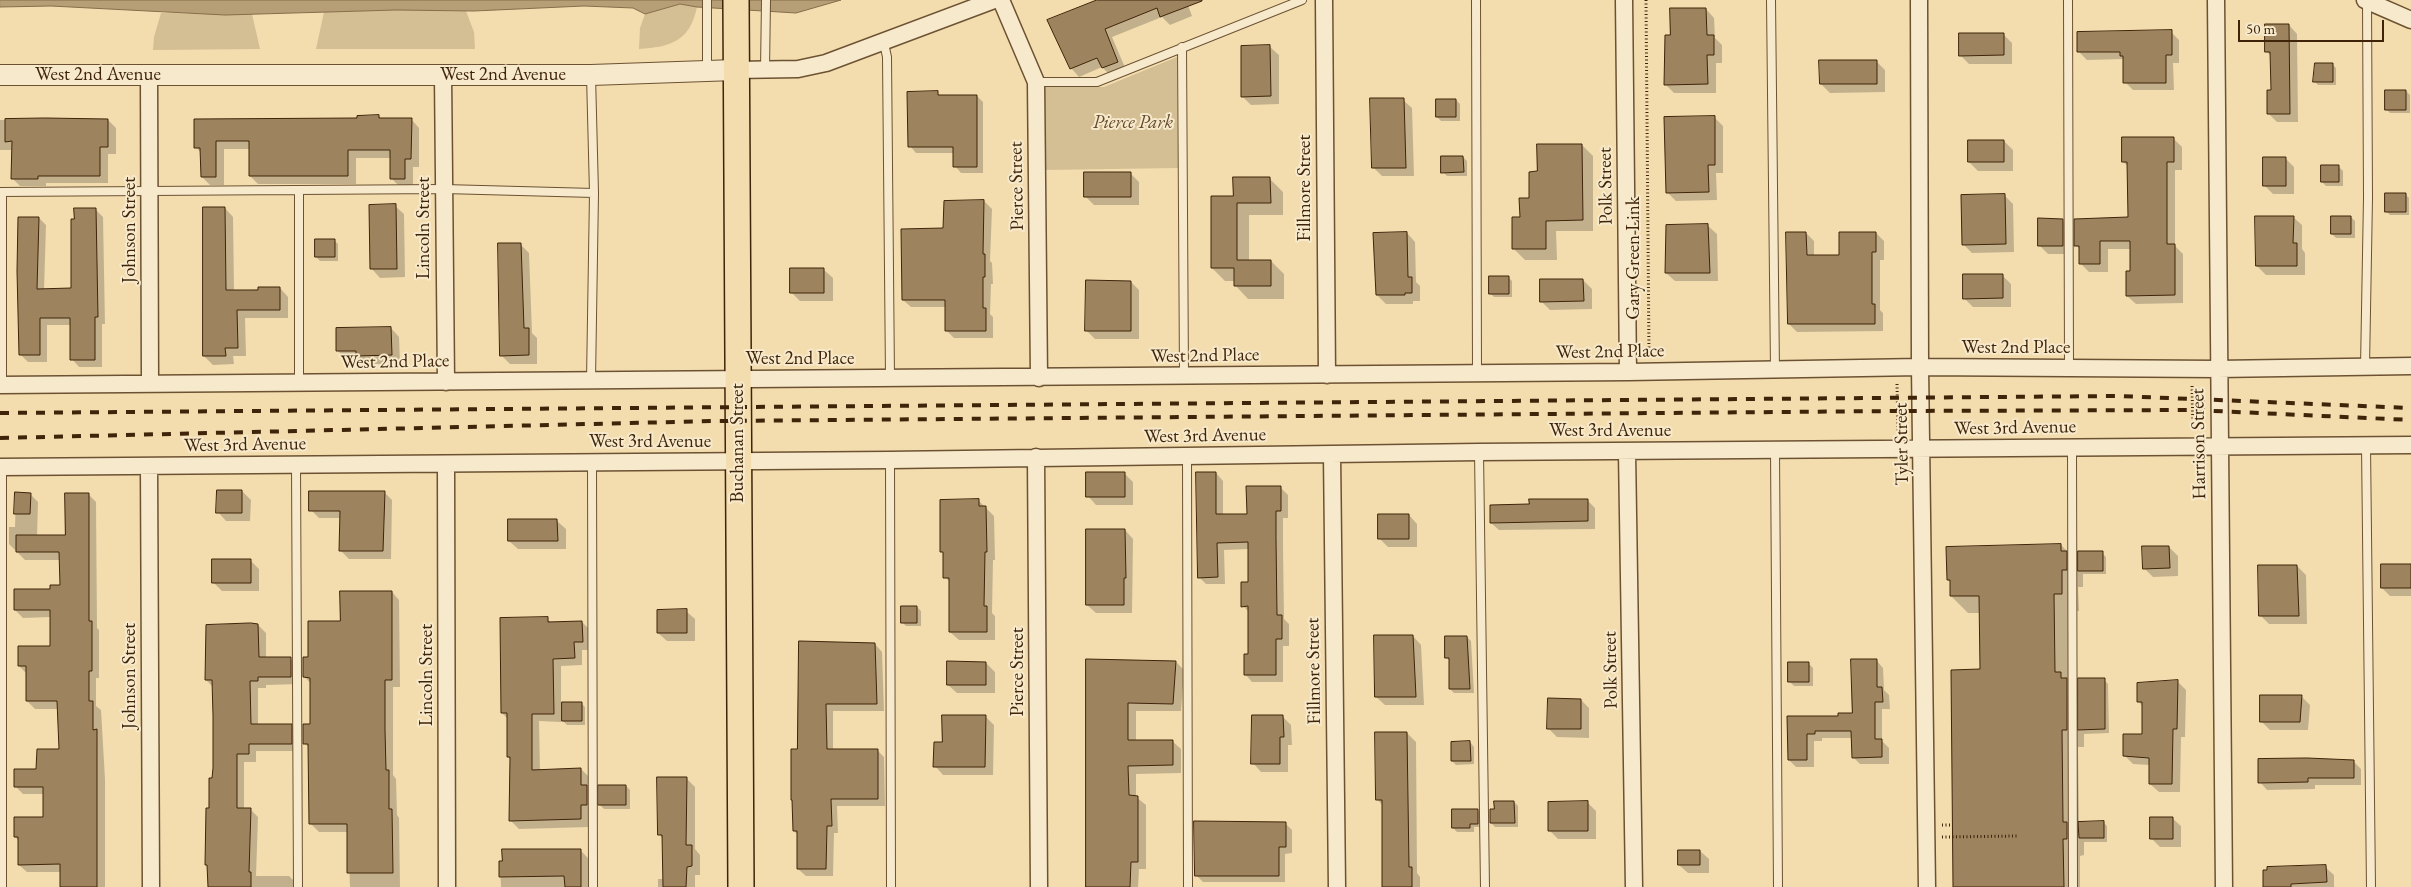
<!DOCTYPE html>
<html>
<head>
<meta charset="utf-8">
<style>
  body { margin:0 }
  #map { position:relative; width:2411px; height:887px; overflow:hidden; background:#f3ddaf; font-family:"EB Garamond",serif }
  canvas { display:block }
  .scale { position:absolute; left:2238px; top:20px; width:146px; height:22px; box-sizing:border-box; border:2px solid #3f2409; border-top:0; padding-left:6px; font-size:15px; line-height:18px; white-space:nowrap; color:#3f2409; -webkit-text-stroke:4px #f7e9cb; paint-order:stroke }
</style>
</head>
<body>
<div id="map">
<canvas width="2411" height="887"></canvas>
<div class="scale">50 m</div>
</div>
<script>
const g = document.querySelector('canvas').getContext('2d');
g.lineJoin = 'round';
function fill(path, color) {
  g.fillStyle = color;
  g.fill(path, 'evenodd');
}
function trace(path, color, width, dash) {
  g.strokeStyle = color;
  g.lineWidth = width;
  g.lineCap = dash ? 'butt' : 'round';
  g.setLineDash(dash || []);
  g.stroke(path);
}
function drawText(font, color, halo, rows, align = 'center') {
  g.font = font + ' "EB Garamond",serif';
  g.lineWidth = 4;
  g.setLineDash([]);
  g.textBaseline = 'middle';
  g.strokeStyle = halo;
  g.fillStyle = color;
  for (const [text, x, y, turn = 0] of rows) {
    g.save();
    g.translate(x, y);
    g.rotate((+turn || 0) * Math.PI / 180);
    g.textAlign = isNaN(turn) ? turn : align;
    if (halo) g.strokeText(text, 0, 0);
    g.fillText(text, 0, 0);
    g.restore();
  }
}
fill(new Path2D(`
  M680,4L697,7C690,41 671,47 639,49L640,28L645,14Z
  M396,10L466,11L474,32L475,49H316L324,12Z
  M161,13L252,14L260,49L153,50L154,37Z
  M1177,57L1178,168L1045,170V87H1104Z`), '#d4be93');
const water = new Path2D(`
  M0,0H841L796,13L697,7L680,4L645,14L633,8L584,6L474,11L396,10L225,15L51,6L0,7Z`);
fill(water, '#b69e77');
trace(water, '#866d4b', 1);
fill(new Path2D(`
  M1101,0H1186L1192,16L1170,25L1162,17L1112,37L1126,70L1111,76L1102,67L1079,77L1071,68Z
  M1706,9L1714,18L1715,38L1722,45V63H1716V93H1674L1666,85L1671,36Z
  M2289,25L2297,34L2298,122H2277L2268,113L2272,91V57L2266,51Z
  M2171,32L2179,40V63H2173L2174,90H2133L2125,82L2124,59L2087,60L2079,52Z
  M2003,34L2012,43V64H1969L1961,56Z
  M1270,47L1279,55V104L1251,105L1242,96Z
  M1876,61L1885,70V92L1830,93L1821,84Z
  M2332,64L2336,68V85H2318L2314,81Z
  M2406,91L2410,95V113H2390L2386,109Z
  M937,93L940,96H977L983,102V173H961L955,166V153H916L910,146Z
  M1403,100L1412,108L1414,176H1382L1373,167Z
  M1456,100L1460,104V121H1441L1437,117Z
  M379,116L381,119H411L419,128V167H413V186H399L391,178V158H356V184H258L250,176L251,149H224V185H210L202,177L201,153L196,147L195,120H358Z
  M1714,117L1723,126V173H1716L1717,200L1676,201L1667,192Z
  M0,120H108L116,128V154H108V183H46V186H20L12,178L13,150H0Z
  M2173,138L2182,147V170H2175V246L2183,254V303L2136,304L2127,296L2131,272V249H2108V272H2089L2081,264L2080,250L2076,245L2129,218V167L2123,162Z
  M2004,141L2013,150V171H1978L1969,162Z
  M1582,145L1593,156V231H1556L1557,260H1525L1514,249L1521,218L1530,199Z
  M1463,157L1467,161V176H1447L1443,172Z
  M2285,158L2294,167V194H2273L2264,185Z
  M2339,167L2343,171V186H2326L2322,182Z
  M1130,173L1139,182V205H1094L1085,196Z
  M1270,179L1283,192V215H1249V261H1271L1284,274V299H1248L1235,285V281H1225L1212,268L1235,197Z
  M2405,194L2409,198V215H2390L2386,211Z
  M2005,196L2013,204L2014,252L1972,253L1963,244Z
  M984,201L992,209L990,261L992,263L993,284H991L990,314L993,317V338H954L946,330V307H911L903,300Z
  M395,206L404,214L405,277L380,278L372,269Z
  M225,208L233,217L234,291L280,288L288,297V318H245L246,356H233L234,364L213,365L204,356Z
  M96,210L103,217L105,324H102V367H79L72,359V325H47V362H28L21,355L39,218L46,225L44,290H72Z
  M2293,217L2302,225V249L2305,253V275H2266L2257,266Z
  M2351,217L2355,221V238H2336L2332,234Z
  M2062,221L2071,229V254H2048L2040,246Z
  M1708,226L1717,234L1718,281H1675L1666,273Z
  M1407,233L1415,242L1416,282L1420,286V301H1413V304H1386L1377,295Z
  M1806,233L1814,241V256H1840L1876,233L1884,241V260H1880V310L1883,313V331L1797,332L1789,324Z
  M334,240L338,244V261H320L316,257Z
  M520,244L529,253L532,333L537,338V364H510L501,355Z
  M824,270L833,278V301H800L791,292Z
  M2002,275L2011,284V307H1973L1964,298Z
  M1508,277L1512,281V297H1494L1490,293Z
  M1583,280L1592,289V309L1550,310L1541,301Z
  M1131,282L1139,290V339H1095L1086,330Z
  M391,328L399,337L400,364H366L361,359H346L337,350Z
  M1124,473L1133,482V505H1096L1088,496Z
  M1216,473L1223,481V515H1248L1280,487L1288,495V518H1283V547L1284,619L1289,624V646H1283V682H1252L1245,674L1250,655L1249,612L1243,606L1249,583V549L1224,550L1225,584H1206L1199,577Z
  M242,491L251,500L250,521H226L218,512Z
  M384,492L392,500L391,559H349L341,551V518H319L311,510Z
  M16,493L30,494L38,502L37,537H66L88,494L96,502L97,628L99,630V678H96V706L101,710L105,779V887H62L61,872H27L19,865V841L15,837L44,818V794H23L15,786L60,751L58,709H35L27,701V674L19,666L51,647V617L23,618L15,610L61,586V560H25L9,544V527H15Z
  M1587,500L1595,508V529L1499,530L1491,523L1530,505Z
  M979,501L994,516L995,560H993L992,613L995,616V640H959L950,632V582L945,577V554L941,551Z
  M1409,515L1417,524V547H1388L1379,538Z
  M557,521L566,529V549H518L509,541Z
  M1125,530L1133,539L1132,613H1096L1087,605Z
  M2061,545L2079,563L2102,553L2106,557V574H2083V587H2078L2079,611H2071V684L2079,692L2104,680L2108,684L2109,733L2084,734V747H2078L2079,823L2103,822L2107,826V842H2084V855L2080,856V887H1954L1981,671V613H1968L1951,596V583L1948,580Z
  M2169,547L2178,556V576L2153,577L2144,568Z
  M250,560L259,569V591H222L213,582Z
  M2411,565V596H2390L2382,588Z
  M2297,566L2306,575L2307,624H2269L2261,616Z
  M392,592L399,600L400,687H393V775L396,779L397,815L399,818L400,887H350L348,832H319L311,824L310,748L304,743L311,726V684L304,676L310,659L341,622Z
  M917,607L921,611V626H906L902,622Z
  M686,611L695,619V641H667L658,633Z
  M547,619L552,623L582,622L590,630V650H582V665L561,666V703H581L585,707V725H567L561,719V722L539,721L540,771L581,769L589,777V788L595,794V813H589V827L519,829L511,821V760L508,757V719L502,713Z
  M258,625L266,633V659H291L299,667V684L266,685V688H258V726H291L299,734V751H256V762H244V809H250L258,817L256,876H289L297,884V887H208L207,838L210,780H213L214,688L206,680Z
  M1413,636L1421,645L1424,705H1385L1376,697Z
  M1467,637L1471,641L1474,693H1454L1450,689V661L1446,657Z
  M800,642L875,644L882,652L884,711H833V750H877L884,757L885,806H837L838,833H834L833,876H806L798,869V835L794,831L799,750Z
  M1876,660L1883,668L1884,690L1889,695L1890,709H1882V741L1889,748V764H1860L1853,757V738H1822V741H1814V767H1796L1789,760L1788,718L1839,717L1854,714Z
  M1087,661L1176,662L1184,670L1181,711H1136V741H1172L1181,749V773L1136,774V797L1146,805V869H1139L1138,887H1086Z
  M986,663L995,672V693H957L948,685Z
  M1809,664L1813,668V686H1794L1790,682Z
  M2178,682L2186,690L2185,737H2181L2180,792H2159L2150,784V765L2133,764L2125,756L2144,735L2143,707L2139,702Z
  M2301,696L2310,705L2308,730H2270L2262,722Z
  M1581,700L1589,708V738L1557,737L1548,728Z
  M985,716L994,725L993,775H943L935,766L943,744Z
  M1283,717L1291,725L1292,745H1288V772H1261L1253,763Z
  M1407,733L1416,742L1417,873L1420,877V887H1384L1383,806L1377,799Z
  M1470,742L1474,747V764L1456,765L1452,761Z
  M2353,761L2361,769V785H2315V789L2267,790L2260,782Z
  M686,778L695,787V849L700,855V875H695V887H658V879H664L663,839L659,834Z
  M626,786L630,790V809H604L600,805Z
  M1514,802L1518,806V827H1495L1491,823L1495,810Z
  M1587,802L1596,811V839H1558L1550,831Z
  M1478,810L1482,814V827H1474V832H1457L1453,828Z
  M2172,818L2181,826V847H2160L2152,839Z
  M1285,823L1292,830V853L1285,854V882H1203L1196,875Z
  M580,850L588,858L589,887H501L500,862Z
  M1700,851L1709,859V873H1688L1679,865Z
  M2325,867L2334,875V887H2264Z`), '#0003');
const building = new Path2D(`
  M1097,0H1202V1L1160,17L1157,8L1105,29L1118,62L1102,68L1097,58L1070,69L1047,20Z
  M1670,8H1706L1707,35H1714V55H1707L1708,84L1664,85L1665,35H1670Z
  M2265,24H2289L2290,114H2267V90H2271L2270,52H2265Z
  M2172,30V55H2166V83H2123V56H2120V52H2077V32Z
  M1959,33H2004V55L1959,56Z
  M1270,45L1271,96L1241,97V46Z
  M1819,60H1877V84H1820Z
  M2315,63H2333V82H2313Z
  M2385,90H2406V110H2385Z
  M938,91V95H977V167H953V147H908L907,92Z
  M1370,98H1404L1406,168H1372Z
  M1436,99H1456V117H1436Z
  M379,115V118H412L411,159H405V179H390V150H348V176H249V141H216V177H201L200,148H194V119L357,118V116Z
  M1715,116V165H1708L1709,192L1666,193L1664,117Z
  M45,118L108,119V147H100V176H38V179H11L12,141L5,142V119Z
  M2122,137H2174V162H2167V244H2175V295L2126,296V271H2130V241H2100V264H2079V246H2074V219L2128,217L2127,162H2122Z
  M1968,140H2004V162H1968Z
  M1537,144H1582L1583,220L1546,221V249H1512V217H1520L1519,198H1529V172L1537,171Z
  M1441,156H1463L1464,172L1441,173Z
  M2263,157H2286V186H2263Z
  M2321,165H2339V182H2321Z
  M1084,172H1131V197H1084Z
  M1233,177H1270L1271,203H1237V260H1271V286H1234V268H1211V196H1233Z
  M2385,193H2406V212H2385Z
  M2005,194L2006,244L1962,245L1961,195Z
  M984,200L983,254H985V277H983V308H986V331H945V300H902L901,229L943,228L944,201Z
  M396,204L397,269H370L369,205Z
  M203,207H225L226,290H258V287H280V310H237L238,348H225L226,356H203Z
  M74,208H96L98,317H95V360H70V318H40V355H19L17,271L18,217H39L37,289L71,288V219H74Z
  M2255,216H2294L2293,243H2297V266H2256Z
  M2331,216H2351V234H2331Z
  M2038,218L2063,219V246H2038Z
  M1708,224L1710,273H1665L1666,225Z
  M1407,232L1408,277H1412V293H1405V295H1376L1373,233Z
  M1786,232H1806L1807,255H1839V232H1876V252H1872V304H1875V324H1788Z
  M315,239H335V257H315Z
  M498,243H521L524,328H529V355L500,356Z
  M790,268H824V293H790Z
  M1963,274H2003V298L1963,299Z
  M1489,276H1509V294H1489Z
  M1540,279H1583L1584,301L1540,302Z
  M1086,280L1131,281V331H1085Z
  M391,327L392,355L356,356V351H336V328Z
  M1086,472H1125V497H1086Z
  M1196,472H1216V514H1247L1246,486H1281V511H1276V538L1277,615H1282V639H1276V675H1244V654H1248V606L1241,607V582H1248V542L1217,543L1218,577L1198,578Z
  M217,490H242V513H216Z
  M309,491H385L383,551H339L340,511H309Z
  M15,492L31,493L30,514H14Z
  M65,493H89V621H92V671H89V701H93V730L97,729V887H60V864L18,865V837H14V817H43V787H14V769H36L37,749H59L57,701H26V666H18V646H50V610H14V589H50V585H60L59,552H16V535H65Z
  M979,499V506H986L987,552H985L984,606H987V632H949V578H943V552H940V500Z
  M1529,499H1588V521L1490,523V505L1529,504Z
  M1378,514H1409V539H1378Z
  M508,519H557L558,541H508Z
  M1086,529H1125L1126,578H1124V605H1086Z
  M2061,544V551H2067V570H2062V594H2054L2055,672H2061V678H2067V730H2062L2063,822H2067V839H2063L2064,887H1953L1951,670L1980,669L1979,596H1950V580H1947L1946,547Z
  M2142,546H2169L2170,568L2143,569Z
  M2078,551H2103V571H2078Z
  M212,559H251V583H212Z
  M2381,564H2411V588H2381Z
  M2258,565H2297L2299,616H2259Z
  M340,591H392V680H385V730L386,770H389V809H392L393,873H347V824H309L308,744H303V724H310V678L303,677V657H308V621H340Z
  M901,606H917V623H901Z
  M687,609V633H657V610Z
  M548,617V622L582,621L583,642H574L575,658L553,659L554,714H532V770L581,768V785H587V805H581V819L509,821L510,757H507V713H501L500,618Z
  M251,623L258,624L259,657H291V677H258V681H250L251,724H292V744H249V754H237V808H251L249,872H251V887H208L207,865H205L206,808H209V778H212L213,768V716L212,680H205L206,625Z
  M1374,635H1413L1416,697H1375Z
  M1445,636H1467L1470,689H1449V658H1445Z
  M799,641L875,643L877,704H826L827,749H878V799H831L832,826H827L826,869H797V831H793L792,800H791V749H797Z
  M1086,659L1176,661L1173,704L1128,703V740H1173V765L1128,766L1129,795L1138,796V862H1131L1130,887H1086Z
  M1851,659H1877V687H1882L1883,702H1875V739H1882V757L1852,758L1851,731H1815V734H1807V760H1788L1787,716H1838V713H1852Z
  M947,661L986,662V685H947Z
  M1788,662H1809V682H1788Z
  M2078,678H2105V729L2078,730Z
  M2178,680L2177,729H2173L2172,784H2149V758L2123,756V734H2142V702H2137V683Z
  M2260,695H2302L2300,722H2260Z
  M1548,698L1581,699V729H1547Z
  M562,702H582V721H562Z
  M942,715H986L985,767H933L934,742H942Z
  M1252,715H1283L1284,737H1280V764H1251Z
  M1375,732H1407L1409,867H1412V887H1382V800H1376Z
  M1470,741L1471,761H1451V742Z
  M2307,758L2354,760V778H2308V782L2258,783V759Z
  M657,777H687L686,845H692V866L687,867L686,887H663L662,835H658Z
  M598,785H626V805H598Z
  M1494,801H1514L1515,823H1490V809H1494Z
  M1588,801V831H1548V802Z
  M1452,809H1478V824H1470V828H1452Z
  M2150,817H2173V839H2150Z
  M1194,821L1286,822V847H1279V876H1195Z
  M2104,821V838H2079L2078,822Z
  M502,849H581V887H565L564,876L499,877V861H502Z
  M1678,850H1700V865H1678Z
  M2326,865L2327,882L2291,884V887H2263V870H2267V867Z`);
fill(building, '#9d845f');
trace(building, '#3f2409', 1);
const service = new Path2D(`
  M707,0V70
  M1476,0L1477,374
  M1771,0L1775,370
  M2068,0L2069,368
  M884,43L887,57L890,378
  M1182,47L1184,376
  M765,70L766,0
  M591,75L594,193L591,380
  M1036,82H1097L1302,0
  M299,190V383
  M0,192L444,189L594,193
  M2,192V385
  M2365,367L2368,198L2367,1
  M2366,445L2371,887
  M2072,447L2073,887
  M1775,450L1778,887
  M1479,452L1485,887
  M1187,456L1188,887
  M890,460L891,887
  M592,462L593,887
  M296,464L298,887
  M2,467V887`);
const minor = new Path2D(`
  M1001,0L1036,82L1039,378
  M1324,0L1327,375
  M1624,0L1628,372
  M1919,0L1920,367L1927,887
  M2216,0L2224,887
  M2365,0L2411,20
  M735,70L798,69L826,63L994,0
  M149,75L150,384
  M443,75L446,382
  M0,385L1628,372L1920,367L2218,369L2411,366
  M1627,452L1634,887
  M1332,454L1337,887
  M1036,457L1039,887
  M446,464L447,887
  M149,466L151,887
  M0,467L890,460L1479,452L2411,445`);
const tertiary = new Path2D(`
  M0,75H591L735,70`);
const primary = new Path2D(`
  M736,0L741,887`);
trace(service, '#6c5232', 10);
trace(minor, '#6c5232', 19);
trace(tertiary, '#6c5232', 22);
trace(primary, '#3f2409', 28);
trace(new Path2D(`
  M1646,0L1649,355
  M1897,384L1898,432
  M2192,386L2193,430
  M1942,825H1950
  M1942,837L2017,836`), '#3f2409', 3, [1, 2.5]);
trace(service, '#f7e9cb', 8);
trace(minor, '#f7e9cb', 16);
trace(tertiary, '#f7e9cb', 20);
trace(primary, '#f3ddaf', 25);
trace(new Path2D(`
  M0,413L2120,396L2411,408
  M0,438L716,421L1897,411L2193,410L2411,420`), '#3f2409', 4, [9, 9]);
drawText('19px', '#3f2409', '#f7e9cb', [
  ["West 2nd Avenue",98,75],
  ["West 2nd Avenue",503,75],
  ["Pierce Street",1017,186,-91],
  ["Polk Street",1606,186,-91],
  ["Fillmore Street",1305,188,-90],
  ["Lincoln Street",424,228,-90],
  ["Johnson Street",130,230,-90],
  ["Gary Green Link",1634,258,-90],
  ["West 2nd Place",2016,348],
  ["West 2nd Place",1610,352,-1],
  ["West 2nd Place",1205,356,-1],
  ["West 2nd Place",800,359],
  ["West 2nd Place",395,362,-1],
  ["West 3rd Avenue",2015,428,-1],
  ["West 3rd Avenue",1610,431],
  ["West 3rd Avenue",1205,436,-1],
  ["West 3rd Avenue",650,442],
  ["Buchanan Street",738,443,-90],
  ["Tyler Street",1902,444,-91],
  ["Harrison Street",2199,444,-91],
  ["West 3rd Avenue",245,445,-1],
  ["Polk Street",1611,670,-91],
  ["Fillmore Street",1314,671,-91],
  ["Pierce Street",1018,672,-90],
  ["Lincoln Street",427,675,-90],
  ["Johnson Street",130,676,-90]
]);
drawText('italic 19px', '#644a2c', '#f7e9cb', [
  ["Pierce Park",1133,123]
]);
</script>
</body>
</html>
